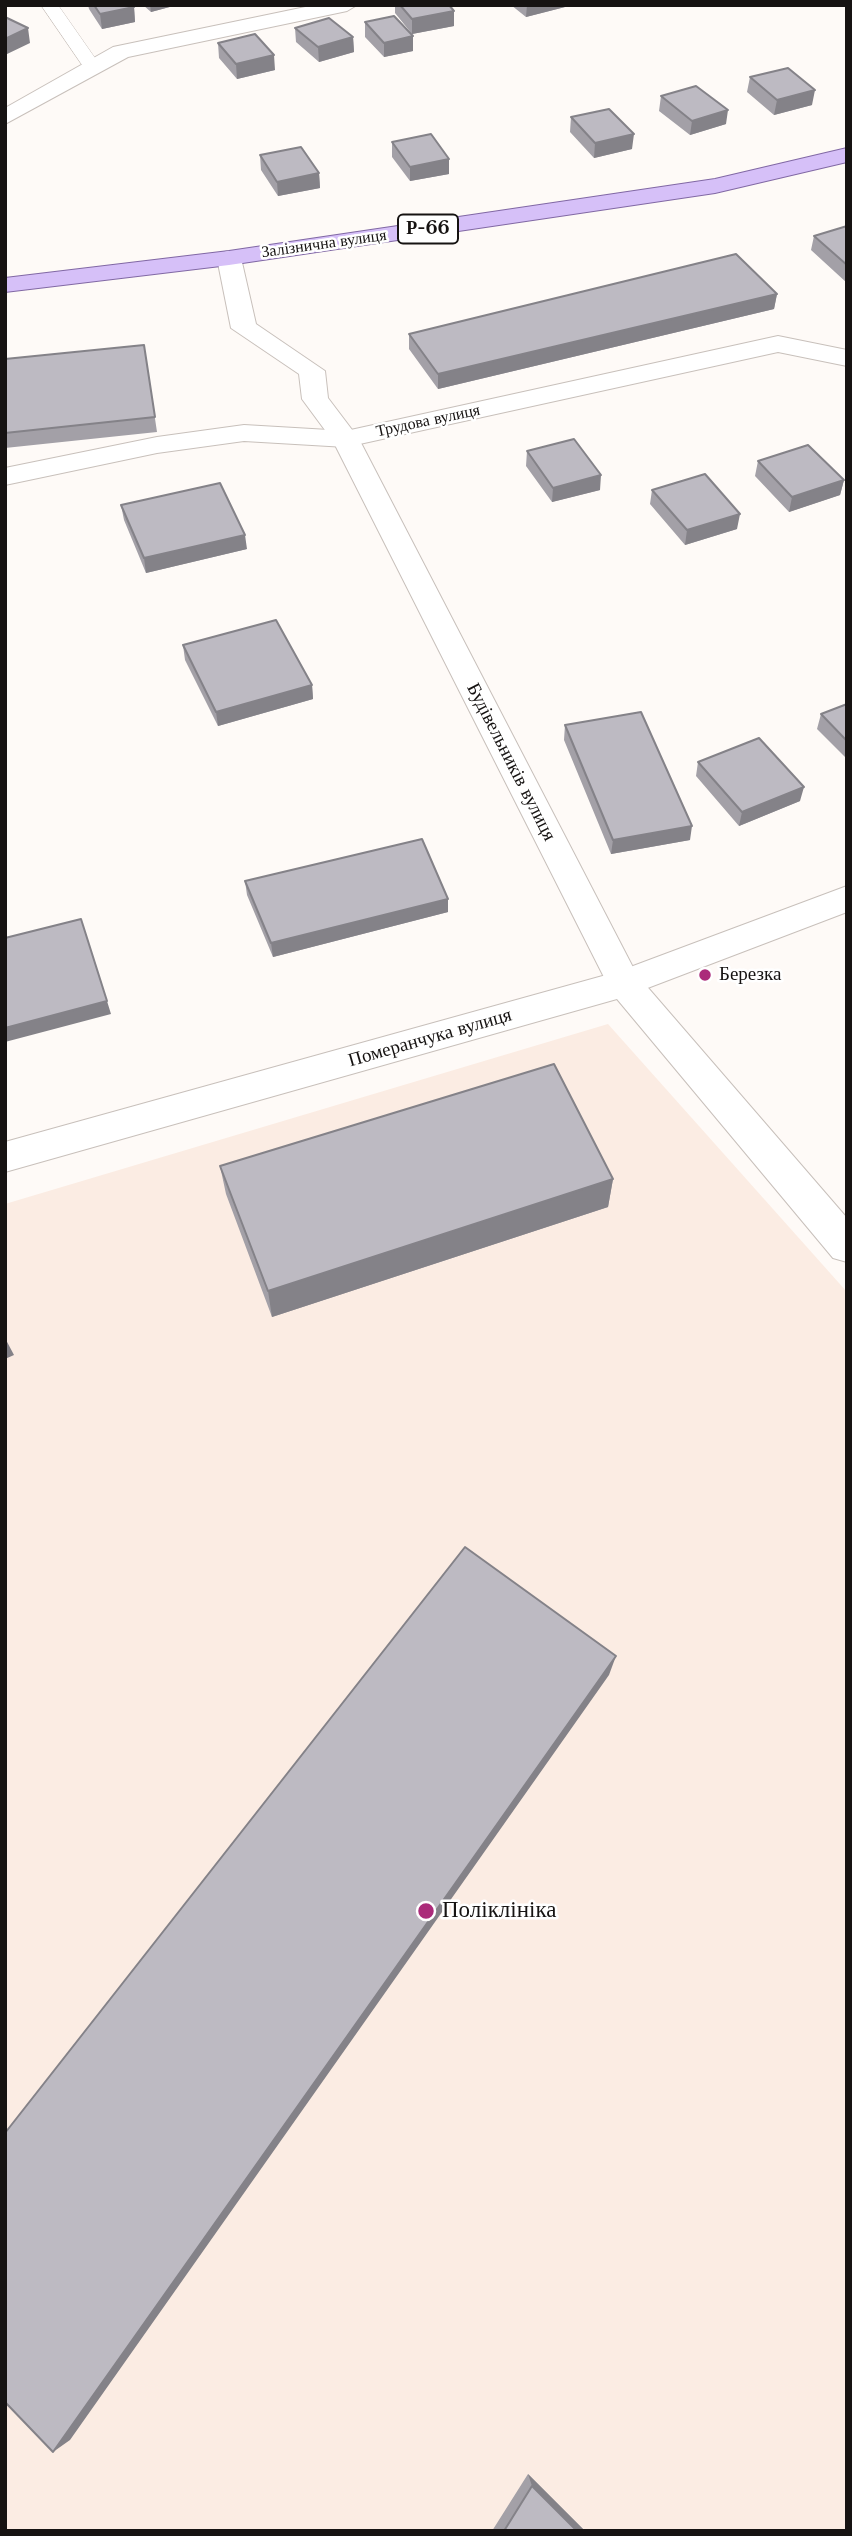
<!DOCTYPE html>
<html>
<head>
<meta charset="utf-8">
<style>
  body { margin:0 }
  #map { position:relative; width:852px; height:2536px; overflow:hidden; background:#fefaf7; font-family:"Libre Baskerville",serif }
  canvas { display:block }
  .frame { position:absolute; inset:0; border:7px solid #161312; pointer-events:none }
</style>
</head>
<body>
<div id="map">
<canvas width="852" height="2536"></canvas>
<div class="frame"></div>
</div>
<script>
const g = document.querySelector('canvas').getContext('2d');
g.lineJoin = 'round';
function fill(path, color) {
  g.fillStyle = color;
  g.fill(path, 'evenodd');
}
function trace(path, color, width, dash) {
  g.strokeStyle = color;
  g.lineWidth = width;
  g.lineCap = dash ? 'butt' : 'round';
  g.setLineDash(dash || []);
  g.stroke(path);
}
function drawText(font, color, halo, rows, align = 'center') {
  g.font = font + ' "Libre Baskerville",serif';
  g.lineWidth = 5;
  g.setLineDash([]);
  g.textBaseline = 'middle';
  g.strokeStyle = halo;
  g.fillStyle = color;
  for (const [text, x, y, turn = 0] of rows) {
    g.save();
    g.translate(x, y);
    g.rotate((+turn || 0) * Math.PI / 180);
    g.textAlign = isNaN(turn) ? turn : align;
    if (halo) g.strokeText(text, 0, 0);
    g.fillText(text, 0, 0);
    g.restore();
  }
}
fill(new Path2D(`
  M608,1024L847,1292V2531H5V1204Z`), '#fbece3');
const service = new Path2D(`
  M41,5H58L102,68L99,72H87Z`);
const minor = new Path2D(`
  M315,5H357L347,11L128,57L5,124V108L113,47Z
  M778,336L847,350V366L778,352L346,447L244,441L157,453L5,485V468L157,437L244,425L346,431Z
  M847,886V912L624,997L5,1172V1142L617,972Z`);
const tertiary = new Path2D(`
  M229,251L238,253L241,258L256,324L325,371L328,398L359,439L637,975L847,1218V1262L833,1258L612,993L333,441L302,399L299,374L231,328L217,258L220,253Z`);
const primary = new Path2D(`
  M847,148V162L715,193L229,265L5,292V278L229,251L715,179Z`);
trace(service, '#c8c0bb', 1);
trace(minor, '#c8c0bb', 2);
trace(tertiary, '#c8c0bb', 2);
trace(primary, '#8168a4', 2);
fill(service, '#fff');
fill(minor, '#fff');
fill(tertiary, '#fff');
fill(primary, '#d6c0f8');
fill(new Path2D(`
  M88,5H132L134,7L135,22L102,29L89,9Z
  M143,5H177L151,12Z
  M395,5H449L454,11V26L412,34L395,13Z
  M511,5H565V7L526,17Z
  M365,22L413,51L384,57L365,37Z
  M295,28L353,37L354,52L319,62L296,42Z
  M218,43L275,70L237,79L219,58Z
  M750,77L812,105L774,115L747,92Z
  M661,96L726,124L690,135L659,111Z
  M571,117L632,149L594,158L570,132Z
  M392,142L449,174L410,181L392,157Z
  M260,155L319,173L320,188L278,196L261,170Z
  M847,226V283L811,250L814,236Z
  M777,294L774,309L438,389L409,349V334Z
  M144,345L157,432L5,448V359Z
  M527,451L600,490L552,502L526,466Z
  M758,461L844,480L840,495L789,512L755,476Z
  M652,490L737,529L685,545L650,504Z
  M121,505L247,549L146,573L124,520Z
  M183,645L312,685L313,699L218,726L185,660Z
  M847,704V759L817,729L821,714Z
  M565,725L690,840L611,854L564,740Z
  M698,762L800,801L739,826L696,776Z
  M245,881L448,899V912L273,957L247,895Z
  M220,1166L613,1179L608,1207L272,1317L226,1194Z
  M528,2474L585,2531H492Z`), '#a3a0a7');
fill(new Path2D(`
  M150,5H177L151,12Z
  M527,5H565V7L526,17Z
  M134,7L135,22L102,29L100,14Z
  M454,11V26L412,34V19Z
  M28,28L30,43L5,55V39Z
  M413,36V51L384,57V43Z
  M353,37L354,52L319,62L318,47Z
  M274,55L275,70L237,79L236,64Z
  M815,90L812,105L774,115L777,100Z
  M728,110L726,124L690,135L692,121Z
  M634,134L632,149L594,158L595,143Z
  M449,159V174L410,181V167Z
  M319,173L320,188L278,196L277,182Z
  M777,294L774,309L438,389V374Z
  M601,475L600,490L552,502L553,488Z
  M844,480L840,495L789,512L792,497Z
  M740,514L737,529L685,545L687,530Z
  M245,535L247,549L146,573L144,558Z
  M312,685L313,699L218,726L216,712Z
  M804,787L800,801L739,826L742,812Z
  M692,826L690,840L611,854L613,840Z
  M448,899V912L273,957L271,943Z
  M107,1001L111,1014L5,1042V1028Z
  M613,1179L608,1207L272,1317L268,1291Z
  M5,1338L14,1355L5,1359Z
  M616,1656L609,1675L70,2440L53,2452Z
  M528,2474L585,2531H577L532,2486Z`), '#848288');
const building = new Path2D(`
  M94,5H132L134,7L100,14Z
  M400,5H449L454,11L412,19Z
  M394,16L413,36L384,43L365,22Z
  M5,17L28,28L5,39Z
  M329,18L353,37L318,47L295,28Z
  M255,34L274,55L236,64L218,43Z
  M788,68L815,90L777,100L750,77Z
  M696,86L728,110L692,121L661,96Z
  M609,109L634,134L595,143L571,117Z
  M431,134L449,159L410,167L392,142Z
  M301,147L319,173L277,182L260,155Z
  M847,226V265L814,236Z
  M736,254L777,294L438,374L409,334Z
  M144,345L155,417L5,433V359Z
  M574,439L601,475L553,488L527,451Z
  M808,445L844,480L792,497L758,461Z
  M705,474L740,514L687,530L652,490Z
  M220,483L245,535L144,558L121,505Z
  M276,620L312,685L216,712L183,645Z
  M847,704V741L821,714Z
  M641,712L692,826L613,840L565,725Z
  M759,738L804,787L742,812L698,762Z
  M422,839L448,899L271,943L245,881Z
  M81,919L107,1001L5,1028V938Z
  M554,1064L613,1179L268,1291L220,1166Z
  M465,1547L616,1656L53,2452L5,2402V2133Z
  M532,2486L577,2531H504Z`);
fill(building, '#bdbac2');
trace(building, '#848288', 2);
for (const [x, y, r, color] of [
  [705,975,7,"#ab2b7a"],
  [426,1911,9,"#ab2b7a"]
]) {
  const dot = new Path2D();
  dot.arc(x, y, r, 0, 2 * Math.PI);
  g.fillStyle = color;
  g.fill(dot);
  trace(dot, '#fff', 2.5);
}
drawText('16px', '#161312', '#fff', [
  ["Залізнична вулиця",324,244,-8],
  ["Трудова вулиця",428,421,-12]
]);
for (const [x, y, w] of [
  [428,229,60]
]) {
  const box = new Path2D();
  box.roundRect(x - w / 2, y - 14.5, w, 29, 5);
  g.fillStyle = '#fff';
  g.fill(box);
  trace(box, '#161312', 2);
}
drawText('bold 18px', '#161312', null, [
  ["Р-66",428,229]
]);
drawText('19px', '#161312', '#fff', [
  ["Будівельників вулиця",511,762,63],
  ["Померанчука вулиця",430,1038,-16]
]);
drawText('19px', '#161312', '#fff', [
  ["Березка",719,975]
], 'left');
drawText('23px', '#161312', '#fff', [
  ["Поліклініка",442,1911]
], 'left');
</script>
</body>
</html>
